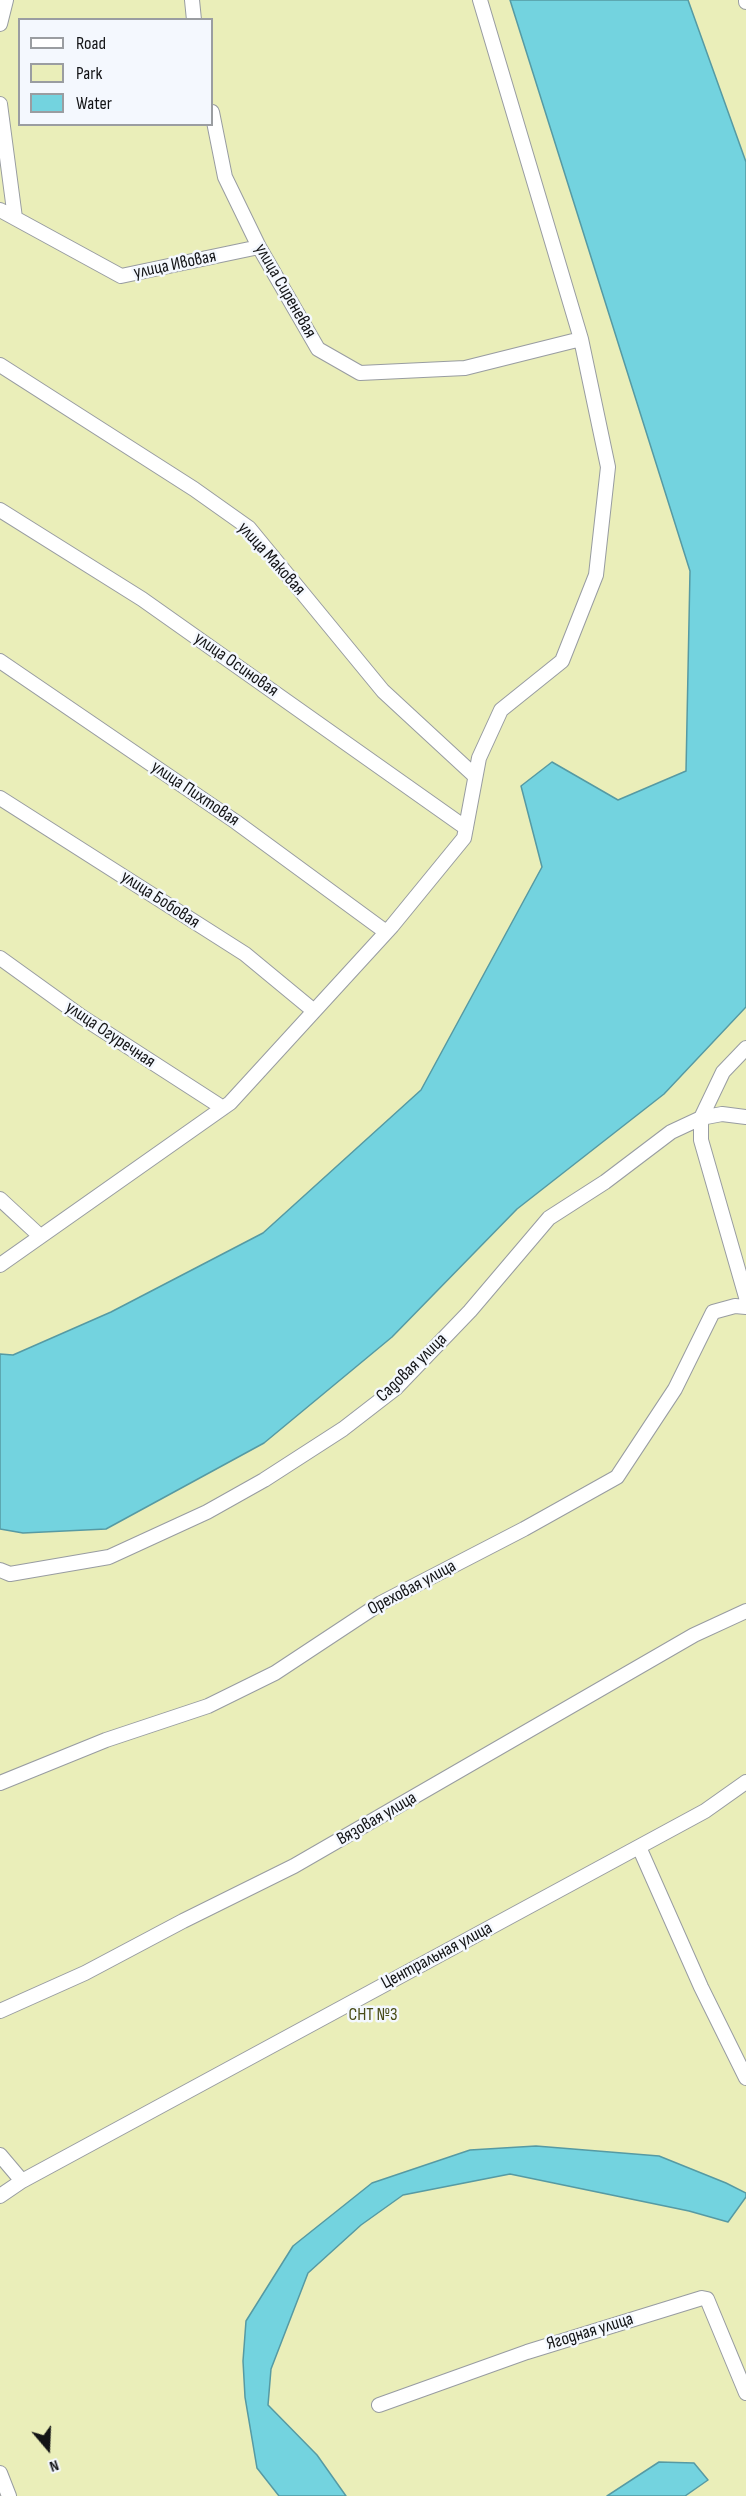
<!DOCTYPE html>
<html>
<head>
<meta charset="utf-8">
<style>
  body { margin:0 }
  #map { position:relative; width:746px; height:2496px; overflow:hidden; background:#f4f8fe; font-family:"Sofia Sans Condensed",sans-serif }
  canvas { display:block }
  .legend { position:absolute; left:18px; top:18px; width:195px; height:108px; box-sizing:border-box; background:#f4f8fe; border:2px solid #9a9da1; margin:0; padding:8px 10px; list-style:none; font-size:18px; color:#131416 }
  .legend li { display:flex; align-items:center; gap:12px; height:30px }
  .legend b { width:30px; border:2px solid #9a9da1 }
  .north { position:absolute; left:18px; top:2418px; width:60px; height:60px; -webkit-text-stroke:4px #f4f8fe; paint-order:stroke; rotate:161deg; font-size:16px; font-weight:700; line-height:24px; text-align:center; color:#131416 }
  .north::after { content:''; display:block; margin:auto; width:21px; height:27px; background:#131416; clip-path:polygon(50% 0,100% 100%,50% 72%,0 100%) }
</style>
</head>
<body>
<div id="map">
<canvas width="746" height="2496"></canvas>
<ul class="legend">
<li><b style="height:8px;background:#fff"></b>Road</li>
<li><b style="height:16px;background:#eaeeb9"></b>Park</li>
<li><b style="height:16px;background:#73d3df"></b>Water</li>
</ul>
<div class="north">N</div>
</div>
<script>
const g = document.querySelector('canvas').getContext('2d');
g.lineJoin = 'round';
function fill(path, color) {
  g.fillStyle = color;
  g.fill(path, 'evenodd');
}
function trace(path, color, width, dash) {
  g.strokeStyle = color;
  g.lineWidth = width;
  g.lineCap = dash ? 'butt' : 'round';
  g.setLineDash(dash || []);
  g.stroke(path);
}
function drawText(font, color, halo, rows, align = 'center') {
  g.font = font + ' "Sofia Sans Condensed",sans-serif';
  g.lineWidth = 5;
  g.setLineDash([]);
  g.textBaseline = 'middle';
  g.strokeStyle = halo;
  g.fillStyle = color;
  for (const [text, x, y, turn = 0] of rows) {
    g.save();
    g.translate(x, y);
    g.rotate((+turn || 0) * Math.PI / 180);
    g.textAlign = isNaN(turn) ? turn : align;
    if (halo) g.strokeText(text, 0, 0);
    g.fillText(text, 0, 0);
    g.restore();
  }
}
fill(new Path2D(`
  M0,0H510L690,571L686,771L618,800L552,762L542,867L421,1090L263,1233L111,1312L13,1355L0,1354ZM20,20H212V124H20Z
  M688,0H746V162Z
  M746,1007V2496H0V1529L23,1533L264,1443L392,1337L517,1209L664,1094Z`), '#eaeeb9');
const water = new Path2D(`
  M510,0H688L746,162V1007L664,1094L517,1209L392,1337L264,1443L106,1529L23,1533L0,1529V1354L13,1355L111,1312L263,1233L421,1090L542,867L521,786L552,762L618,800L686,771L690,571Z
  M536,2146L659,2156L726,2183L746,2193V2197L728,2222L689,2211L510,2174L403,2195L361,2225L308,2273L271,2369L268,2405L317,2455L346,2496H279L257,2468L245,2397L243,2361L246,2321L293,2246L372,2183L470,2150Z
  M659,2462L694,2463L708,2480L685,2496H607Z`);
fill(water, '#73d3df');
trace(water, '#569aa3', 1.5);
const minor = new Path2D(`
  M192,0L194,20
  M746,0V2
  M0,24L6,0
  M0,104L15,218
  M212,112L225,177L259,247L318,349L360,373L465,368L581,339
  M0,210L121,276L259,247
  M0,365L194,489L249,528L383,691L475,776
  M0,510L142,599L466,828
  M0,661L236,822L386,932
  M0,798L245,954L314,1011
  M0,958L82,1017L223,1108
  M746,1117L722,1114L701,1118V1140L746,1297
  M0,1199L40,1236
  M0,1265L230,1103L392,926L464,838L479,758L501,710L562,661L596,575L608,467L581,339L480,0
  M0,1570L10,1574L109,1557L207,1512L264,1480L343,1429L396,1388L470,1311L549,1218L605,1182L671,1132L701,1118L723,1072L746,1048
  M0,1783L106,1740L208,1706L275,1673L381,1603L524,1529L617,1477L675,1389L713,1312L735,1306L746,1307
  M639,1847L701,1987L746,2078
  M0,2011L85,1973L183,1921L294,1866L694,1635L746,1611
  M0,2155L22,2181
  M0,2196L22,2181L705,1811L746,1782
  M379,2405L527,2352L702,2298L707,2299L746,2393
  M0,2473L9,2496`);
trace(minor, '#989ca1', 16);
trace(minor, '#fff', 14);
drawText('18px', '#131416', '#f4f8fe', [
  ["улица Ивовая",175,265,-12],
  ["улица Сиреневая",285,291,60],
  ["улица Маковая",271,559,48],
  ["улица Осиновая",236,665,35],
  ["улица Пихтовая",195,794,34],
  ["улица Бобовая",160,900,33],
  ["улица Огуречная",110,1035,34],
  ["Садовая улица",412,1368,-44],
  ["Ореховая улица",412,1588,-28],
  ["Вязовая улица",377,1819,-30],
  ["Центральная улица",437,1956,-28],
  ["Ягодная улица",590,2332,-17]
]);
drawText('18px', '#494c17', '#f4f8fe', [
  ["СНТ №3",373,2015]
]);
</script>
</body>
</html>
